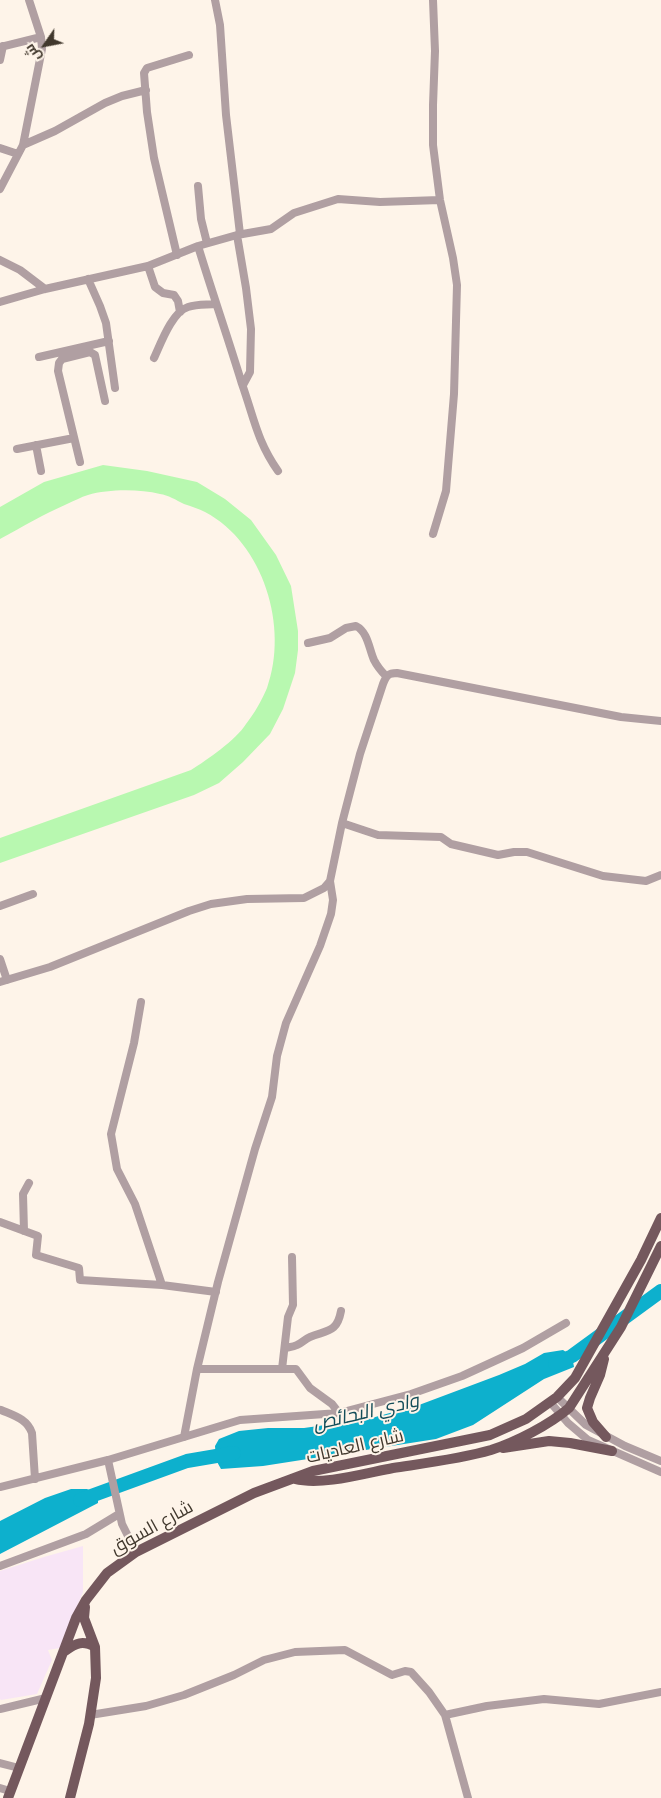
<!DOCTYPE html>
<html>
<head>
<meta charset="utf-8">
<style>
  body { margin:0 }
  #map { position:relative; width:661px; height:1798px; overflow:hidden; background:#fef4e9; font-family:Helvetica,Cairo,sans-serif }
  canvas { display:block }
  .north { position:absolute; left:20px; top:20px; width:50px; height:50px; -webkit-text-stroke:4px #fef4e9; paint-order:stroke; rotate:237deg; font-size:14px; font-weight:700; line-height:20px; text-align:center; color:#41382d }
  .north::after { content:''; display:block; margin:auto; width:18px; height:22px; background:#41382d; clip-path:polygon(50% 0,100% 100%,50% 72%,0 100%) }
</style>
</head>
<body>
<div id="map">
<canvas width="661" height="1798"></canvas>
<div class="north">ش</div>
</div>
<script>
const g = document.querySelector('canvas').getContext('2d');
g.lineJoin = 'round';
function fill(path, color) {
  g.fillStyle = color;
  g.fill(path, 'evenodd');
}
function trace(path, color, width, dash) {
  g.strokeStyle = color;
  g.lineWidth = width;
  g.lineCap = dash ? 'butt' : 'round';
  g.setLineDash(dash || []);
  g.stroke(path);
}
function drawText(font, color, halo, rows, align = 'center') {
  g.font = font + ' Helvetica,Cairo,sans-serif';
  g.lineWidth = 4;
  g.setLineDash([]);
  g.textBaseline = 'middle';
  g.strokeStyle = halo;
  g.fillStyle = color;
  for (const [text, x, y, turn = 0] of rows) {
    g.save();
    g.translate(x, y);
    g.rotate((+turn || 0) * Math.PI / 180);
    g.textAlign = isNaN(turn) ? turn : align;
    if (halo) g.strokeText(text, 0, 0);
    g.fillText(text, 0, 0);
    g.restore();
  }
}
fill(new Path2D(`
  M83,1546V1592L60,1648L48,1650L52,1660L37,1694L1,1700L0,1699V1571L44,1557Z`), '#f8e5f6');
fill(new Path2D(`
  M103,465L147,471L197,482L225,499L251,520L276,555L291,586L298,631V650L295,673L283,709L270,734L243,762L219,783L194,795L0,863V838L191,770C207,760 236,740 246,724C254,714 262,700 267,688C289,628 264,543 205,512C199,509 191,506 184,504C176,500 168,495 160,494C139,489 109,489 88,495C81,497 74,501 67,504C44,514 22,527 0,539V507L44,482Z`), '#b8f8b0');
fill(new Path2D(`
  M563,1350L572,1356L574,1367L544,1379L473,1425L436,1439L263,1466L221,1469L216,1460L215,1446L219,1439L239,1431L268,1428H304L368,1419L419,1405L499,1375L525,1364L544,1353Z
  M71,1489H87L98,1494V1503L0,1554V1521L45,1498Z`), '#0db0cd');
trace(new Path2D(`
  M555,1364L572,1356L661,1291
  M80,1500L187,1461L234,1453`), '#0db0cd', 14);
trace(new Path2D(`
  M215,0L220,25L226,115L240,234
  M433,0L435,51L433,105V145L440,200L453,258L457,285L454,394L446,491L433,534
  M0,47L41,37
  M0,60L3,46
  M23,145L55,131L105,103L122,96L146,90
  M0,148L18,154
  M198,186L201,219L207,243
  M0,189L23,145L42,49L41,37L29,0
  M237,235L246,288L251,329L250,372L243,385
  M198,246C212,292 228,338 242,384C254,418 257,441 278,471
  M177,255L154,158L147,112L144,73L147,68L189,55
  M0,260L20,270L45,289
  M148,266L155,287L163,293L174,295L178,301L180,312
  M88,279L100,306L106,323L115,388
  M0,302L45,289L148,266L198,246L237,235L271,229L294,213L338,199L380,202L440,200
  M39,357L109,341
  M154,358C161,343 172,312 188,307C197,304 207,305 216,304
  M36,445L41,471
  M17,449L74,438
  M80,462L58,371L59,363L62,359L90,352L95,355L105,401
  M308,643L330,638L346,628L356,626C368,632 369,649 374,660C377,666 381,671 386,676
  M342,823L378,835L441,837L451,844L498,855L514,852H527L603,876L646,881L661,875
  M0,906L33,894
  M0,959L7,980
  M0,982L50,967L189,911L211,904L247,899L304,898L324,888L330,881L342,823L360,754L383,684C386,676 388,673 397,673L621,717L661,721
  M141,1002L134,1043L111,1134L117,1169L135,1204L162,1285
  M0,1222L38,1236L36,1255L79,1268L80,1280L162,1285L216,1292
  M24,1231L23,1194L29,1183
  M285,1348C289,1347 293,1347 297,1345C302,1343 305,1339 310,1337C327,1330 337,1333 341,1311
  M197,1369H296L310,1388L332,1404L339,1413
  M282,1369L288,1317L293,1305L292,1257
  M557,1397L586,1425L625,1446L661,1461
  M550,1402L568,1423L588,1440L661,1472
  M1,1410C15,1416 27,1419 32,1433L35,1479
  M184,1437L197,1369L218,1282L255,1149L272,1097L277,1056L286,1023L320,946L331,914L333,900L330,881
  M108,1460L122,1524L136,1552
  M0,1487L108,1460L240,1420L339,1413L411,1394L462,1376L523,1348L566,1323
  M0,1566L86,1534L119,1514
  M0,1709L46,1698
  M90,1715L146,1706L184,1695L234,1675L264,1660L295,1652L345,1650L392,1675L405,1671L411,1672L429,1692L445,1715L468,1798
  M445,1715L487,1706L544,1699L599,1704L661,1692
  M0,1763L19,1768
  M0,1788L10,1791`), '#b09fa2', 8);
trace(new Path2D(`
  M604,1359L600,1375L590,1398L587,1408L593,1422L606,1437
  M503,1448L549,1441L570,1443L612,1451
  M295,1479C322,1486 366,1473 393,1468C426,1463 460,1459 491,1450C516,1442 549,1425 569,1408L621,1327L661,1246
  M65,1651C76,1643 83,1640 95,1647
  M8,1798L76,1618L86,1600L107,1573L136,1552L254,1493L313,1471L490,1435L526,1419L557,1397L575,1378L641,1260L661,1218
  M70,1798L89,1724L96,1678L95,1647L84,1618L85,1607`), '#74585d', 10);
drawText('18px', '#41382d', '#fef4e9', [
  ["شارع العاديات",355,1447,-13],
  ["شارع السوق",152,1528,-29]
]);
drawText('italic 19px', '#134d59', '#fef4e9', [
  ["وادي البحائص",366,1413,-13]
]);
</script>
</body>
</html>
